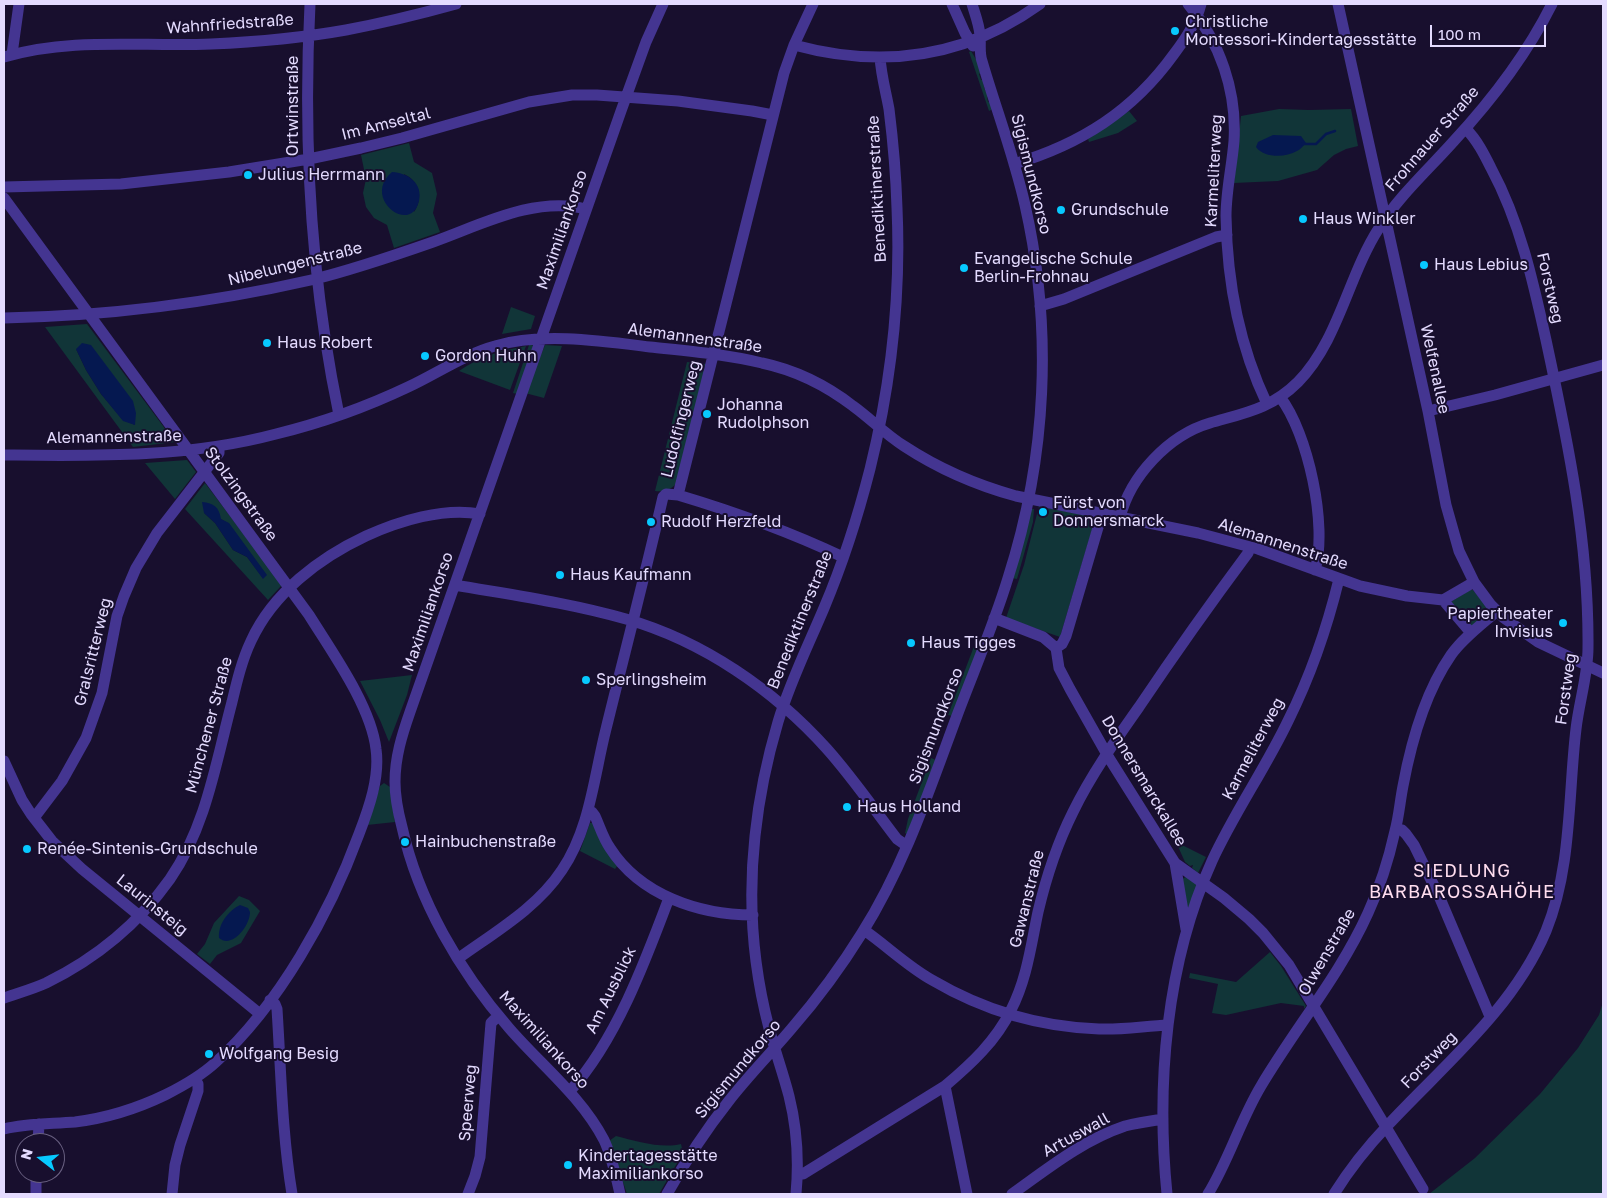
<!DOCTYPE html>
<html>
<head>
<meta charset="utf-8">
<style>
  body { margin:0 }
  #map { position:relative; width:1607px; height:1198px; overflow:hidden; background:#180f2e; font-family:"Golos Text",sans-serif }
  canvas { display:block }
  .frame { position:absolute; inset:0; border:5px solid #e4dbff; pointer-events:none }
  .north { position:absolute; left:15px; top:1133px; width:50px; height:50px; box-sizing:border-box; background:#180f2e; border:1px solid #6a6182; border-radius:50%; rotate:286deg; font-size:14px; font-weight:700; line-height:20px; text-align:center; color:#e4dbff }
  .north::after { content:''; display:block; margin:auto; width:18px; height:22px; background:#07c9ff; clip-path:polygon(50% 0,100% 100%,50% 72%,0 100%) }
  .scale { position:absolute; left:1430px; top:25px; width:116px; height:22px; box-sizing:border-box; border:2px solid #e4dbff; border-top:0; padding-left:6px; font-size:15px; line-height:18px; white-space:nowrap; color:#e4dbff; -webkit-text-stroke:4px #180f2e; paint-order:stroke }
</style>
</head>
<body>
<div id="map">
<canvas width="1607" height="1198"></canvas>
<div class="frame"></div>
<div class="north">N</div>
<div class="scale">100 m</div>
</div>
<script>
const g = document.querySelector('canvas').getContext('2d');
g.lineJoin = 'round';
function fill(path, color) {
  g.fillStyle = color;
  g.fill(path, 'evenodd');
}
function trace(path, color, width, dash) {
  g.strokeStyle = color;
  g.lineWidth = width;
  g.lineCap = dash ? 'butt' : 'round';
  g.setLineDash(dash || []);
  g.stroke(path);
}
function drawText(font, color, halo, rows, align = 'center') {
  g.font = font + ' "Golos Text",sans-serif';
  g.lineWidth = 4;
  g.setLineDash([]);
  g.textBaseline = 'middle';
  g.strokeStyle = halo;
  g.fillStyle = color;
  for (const [text, x, y, turn = 0] of rows) {
    g.save();
    g.translate(x, y);
    g.rotate((+turn || 0) * Math.PI / 180);
    g.textAlign = isNaN(turn) ? turn : align;
    if (halo) g.strokeText(text, 0, 0);
    g.fillText(text, 0, 0);
    g.restore();
  }
}
fill(new Path2D(`
  M971,51L977,61L982,73L979,74L981,80H984C983,87 985,90 989,96L987,97L988,102H991L993,109L989,111L969,52Z
  M1279,109L1309,110L1351,109L1358,146L1346,149L1334,155L1317,170L1278,181L1234,183L1241,116Z
  M1129,111L1137,121L1118,133L1089,142L1088,139Z
  M409,143L414,162L432,173L437,194L433,213L440,232L394,248L387,225L374,218L366,207L363,193L366,179L361,155ZM404,174C419,181 424,197 414,212Z
  M511,307L535,316L531,329L502,334Z
  M87,324L175,442L133,447L45,327ZM76,349L135,425L123,420L101,394L86,370Z
  M530,342L533,346L517,394L513,393Z
  M545,345L562,346L544,398L525,393Z
  M526,346L510,390L459,371C479,357 502,350 526,346Z
  M687,362L706,364L676,484C670,490 664,492 655,491Z
  M187,460L196,472L175,499L145,463Z
  M205,483L282,585L268,600L185,509ZM204,513L221,519L229,524L266,575L263,578L247,557L233,550L215,523Z
  M1039,506L1093,517L1095,520L1060,637L1006,618L1024,565Z
  M1031,509H1034L1033,522L1017,579L1012,578Z
  M1470,590H1473L1489,609V612L1472,626L1451,604L1452,601Z
  M976,641L980,643L952,716L948,715Z
  M412,675L407,695L389,742L380,720L360,681Z
  M931,758L936,760L907,834L905,833L908,819Z
  M384,783L390,787L395,822L367,825L380,786Z
  M590,823H593L618,865L615,869L580,851Z
  M1176,842L1206,857L1198,873L1192,868L1193,865L1190,866L1185,862Z
  M1187,876L1197,885L1188,911L1181,880Z
  M239,896L249,900L260,911L241,943L217,955L210,964L197,954L205,944L214,923Z
  M1270,952L1281,966L1306,1006L1304,1009V1006L1281,1003L1226,1015L1212,1013L1218,984L1189,978L1190,973L1236,982Z
  M1603,1002V1194H1429L1475,1158L1540,1094L1578,1048L1599,1015Z
  M616,1136C636,1141 661,1149 681,1144L683,1153L659,1194H627L609,1141Z`), '#113538');
fill(new Path2D(`
  M1273,135L1301,136L1306,143C1303,146 1300,150 1297,151C1285,158 1264,158 1256,147L1258,142Z
  M392,172C408,173 423,183 419,201C411,236 361,198 392,172Z
  M82,343L91,345L133,401L136,413L135,425L123,421L101,394L86,370L76,349Z
  M202,502C214,503 219,507 221,519L229,523L267,575L263,579L247,557L233,550L215,523L204,513Z
  M240,905L248,908L250,912C250,926 232,949 219,938C218,924 228,911 240,905Z`), '#051850');
trace(new Path2D(`
  M1302,144H1316L1326,134L1335,131`), '#051850', 2.5);
trace(new Path2D(`
  M310,4C303,141 311,281 339,415
  M952,4L965,33L973,46
  M1188,4C1220,42 1237,91 1234,141C1232,166 1226,191 1226,216C1227,282 1239,345 1267,404
  M1338,4L1428,411L1446,505L1459,551L1474,582L1491,605L1504,618L1538,642L1603,673
  M794,45C882,69 965,58 1040,4
  M12,54L19,4
  M4,57C71,37 142,47 211,44C256,42 301,38 346,30C383,23 420,14 456,4
  M1014,164C1081,144 1133,111 1174,54C1186,38 1196,23 1201,4
  M4,187L121,184L229,172L309,159L361,148L402,138L529,102L572,95H597L678,101L752,111L773,115
  M4,198L309,615C332,652 371,706 376,749C380,777 369,808 359,834C330,913 279,1005 216,1062C201,1076 183,1086 165,1095C136,1109 107,1118 75,1122C51,1124 27,1123 4,1129
  M1040,306L1064,299L1216,237L1227,235
  M4,318C107,316 210,303 311,280C352,270 393,256 433,242C481,225 534,196 586,209
  M1280,397C1308,433 1328,526 1315,570
  M1428,411L1495,395L1603,365
  M4,455C96,456 186,458 276,434C321,423 366,407 408,387C436,374 465,354 495,346C541,332 602,341 650,347C687,351 725,354 762,363C795,370 827,386 853,406C871,419 885,434 904,446C939,469 976,485 1016,496L1198,533L1258,549L1360,586L1407,596L1443,600
  M678,495C735,512 790,532 843,557
  M1120,518C1130,476 1169,435 1210,423C1244,413 1271,409 1298,382C1339,340 1348,276 1379,228C1399,196 1428,170 1453,142C1491,101 1527,54 1552,4
  M455,585C512,595 570,603 626,619C703,641 774,690 827,749C852,777 874,809 897,839L907,846
  M1443,600L1471,633
  M1443,600L1474,582
  M994,618L1043,637L1056,648L1059,668L1070,689L1109,758L1175,863L1224,898L1249,919L1263,933L1289,965L1423,1189
  M1056,648L1062,644L1066,636L1102,514
  M4,761L22,800L31,814L52,841L82,869L260,1014
  M588,811L592,812L595,816C600,827 603,838 610,848C640,895 699,915 753,915
  M34,818L62,781L86,738L102,693L117,616L124,596L136,568L157,533L219,453V446
  M1396,829L1402,830L1406,834L1414,845L1439,896L1489,1014L1492,1016
  M1175,863L1186,929
  M864,930C887,946 907,966 932,980C983,1010 1039,1027 1099,1029C1122,1030 1145,1026 1168,1025
  M459,958C495,932 537,908 562,870C590,829 594,776 606,729C625,652 645,575 663,497L666,494L678,495L784,73L794,45L813,4
  M4,998C18,993 33,989 46,983C95,959 138,924 170,879C206,827 216,762 232,702C237,681 242,660 251,641C273,593 319,558 366,536C399,521 444,507 480,514
  M270,1000L275,1004L277,1009C281,1071 282,1133 292,1194
  M945,1086L967,1194
  M570,1091C616,1040 645,962 669,898
  M38,1143L39,1124
  M798,1174H803L945,1086C971,1064 996,1041 1011,1010C1027,979 1031,945 1038,912C1046,878 1057,844 1073,812C1091,775 1115,741 1139,707C1174,655 1210,604 1248,553L1250,547
  M36,1194V1173
  M172,1194L175,1165L180,1145L198,1091V1084L194,1079
  M468,1194L475,1176L480,1157L491,1023L498,1016
  M620,1194C616,1176 612,1157 604,1140C581,1096 541,1065 509,1028C460,972 418,900 402,827C398,812 395,797 395,782C395,757 402,735 410,712L621,111L646,42L663,4
  M667,1194C685,1162 705,1131 728,1102C748,1076 771,1053 792,1028C818,998 841,967 862,933C905,865 930,788 958,713C975,668 994,624 1008,578C1047,457 1053,328 1025,205C1014,156 996,109 982,61C979,53 981,44 980,35C979,24 975,14 972,4
  M796,1194C799,1161 797,1128 789,1096C783,1073 775,1051 769,1028C753,967 748,900 755,836C759,798 767,759 778,722C790,682 808,646 824,608C843,563 858,516 870,469C891,384 901,296 897,208C896,175 893,141 889,109C886,92 881,75 880,57
  M1012,1194C1047,1169 1083,1140 1125,1126C1137,1123 1150,1121 1163,1119
  M1167,1194C1156,1084 1166,963 1212,861C1234,813 1265,769 1288,721C1310,677 1327,628 1339,579
  M1208,1194C1229,1160 1240,1121 1261,1086C1296,1027 1340,975 1368,913C1380,887 1389,858 1395,831C1399,816 1400,801 1403,786C1411,743 1426,691 1451,655C1463,638 1481,625 1497,611
  M1334,1194C1349,1170 1368,1146 1388,1125C1444,1065 1513,1009 1546,931C1572,867 1568,796 1576,729C1579,702 1588,675 1588,648C1589,543 1568,442 1546,340C1533,281 1520,222 1491,168C1484,154 1477,140 1466,129`), '#443591', 11);
for (const [x, y, r, color] of [
  [1175,31,5,"#07c9ff"],
  [248,175,5,"#07c9ff"],
  [1061,210,5,"#07c9ff"],
  [1303,219,5,"#07c9ff"],
  [1424,265,5,"#07c9ff"],
  [964,268,5,"#07c9ff"],
  [267,343,5,"#07c9ff"],
  [425,356,5,"#07c9ff"],
  [707,414,5,"#07c9ff"],
  [1043,512,5,"#07c9ff"],
  [651,522,5,"#07c9ff"],
  [560,575,5,"#07c9ff"],
  [1563,623,5,"#07c9ff"],
  [911,643,5,"#07c9ff"],
  [586,680,5,"#07c9ff"],
  [847,807,5,"#07c9ff"],
  [405,842,5,"#07c9ff"],
  [27,849,5,"#07c9ff"],
  [209,1054,5,"#07c9ff"],
  [568,1165,5,"#07c9ff"]
]) {
  const dot = new Path2D();
  dot.arc(x, y, r, 0, 2 * Math.PI);
  g.fillStyle = color;
  g.fill(dot);
  trace(dot, '#180f2e', 2);
}
drawText('16px', '#e4dbff', '#180f2e', [
  ["Christliche",1185,22],
  ["Montessori-Kindertagesstätte",1185,40],
  ["Julius Herrmann",258,175],
  ["Grundschule",1071,210],
  ["Haus Winkler",1313,219],
  ["Evangelische Schule",974,259],
  ["Berlin-Frohnau",974,277],
  ["Haus Lebius",1434,265],
  ["Haus Robert",277,343],
  ["Gordon Huhn",435,356],
  ["Johanna",717,405],
  ["Rudolphson",717,423],
  ["Fürst von",1053,503],
  ["Donnersmarck",1053,521],
  ["Rudolf Herzfeld",661,522],
  ["Haus Kaufmann",570,575],
  ["Papiertheater",1553,614,"right"],
  ["Invisius",1553,632,"right"],
  ["Haus Tigges",921,643],
  ["Sperlingsheim",596,680],
  ["Haus Holland",857,807],
  ["Hainbuchenstraße",415,842],
  ["Renée-Sintenis-Grundschule",37,849],
  ["Wolfgang Besig",219,1054],
  ["Kindertagesstätte",578,1156],
  ["Maximiliankorso",578,1174]
], 'left');
drawText('16px', '#e4dbff', '#180f2e', [
  ["Wahnfriedstraße",230,24,-4],
  ["Ortwinstraße",293,106,-90],
  ["Im Amseltal",386,124,-14],
  ["Frohnauer Straße",1432,139,-49],
  ["Karmeliterweg",1214,171,-87],
  ["Sigismundkorso",1031,174,76],
  ["Benediktinerstraße",877,189,-93],
  ["Maximiliankorso",562,230,-71],
  ["Nibelungenstraße",295,264,-14],
  ["Forstweg",1550,288,77],
  ["Alemannenstraße",695,338,8],
  ["Welfenallee",1435,369,78],
  ["Ludolfingerweg",681,419,-76],
  ["Alemannenstraße",114,437,-1],
  ["Stolzingstraße",241,494,54],
  ["Alemannenstraße",1283,544,18],
  ["Maximiliankorso",428,612,-71],
  ["Benediktinerstraße",800,620,-68],
  ["Gralsritterweg",93,652,-76],
  ["Forstweg",1566,689,-82],
  ["Münchener Straße",209,725,-75],
  ["Sigismundkorso",936,726,-69],
  ["Karmeliterweg",1253,749,-62],
  ["Donnersmarckallee",1144,781,59],
  ["Gawanstraße",1027,899,-76],
  ["Laurinsteig",152,905,39],
  ["Olwenstraße",1327,952,-60],
  ["Am Ausblick",611,990,-64],
  ["Maximiliankorso",544,1040,48],
  ["Forstweg",1429,1060,-46],
  ["Sigismundkorso",738,1069,-50],
  ["Speerweg",468,1103,-85],
  ["Artuswall",1076,1135,-29]
]);
g.letterSpacing = '1px';
drawText('18px', '#ffddef', '#180f2e', [
  ["SIEDLUNG",1462,871],
  ["BARBAROSSAHÖHE",1462,892]
]);
g.letterSpacing = '0px';
</script>
</body>
</html>
